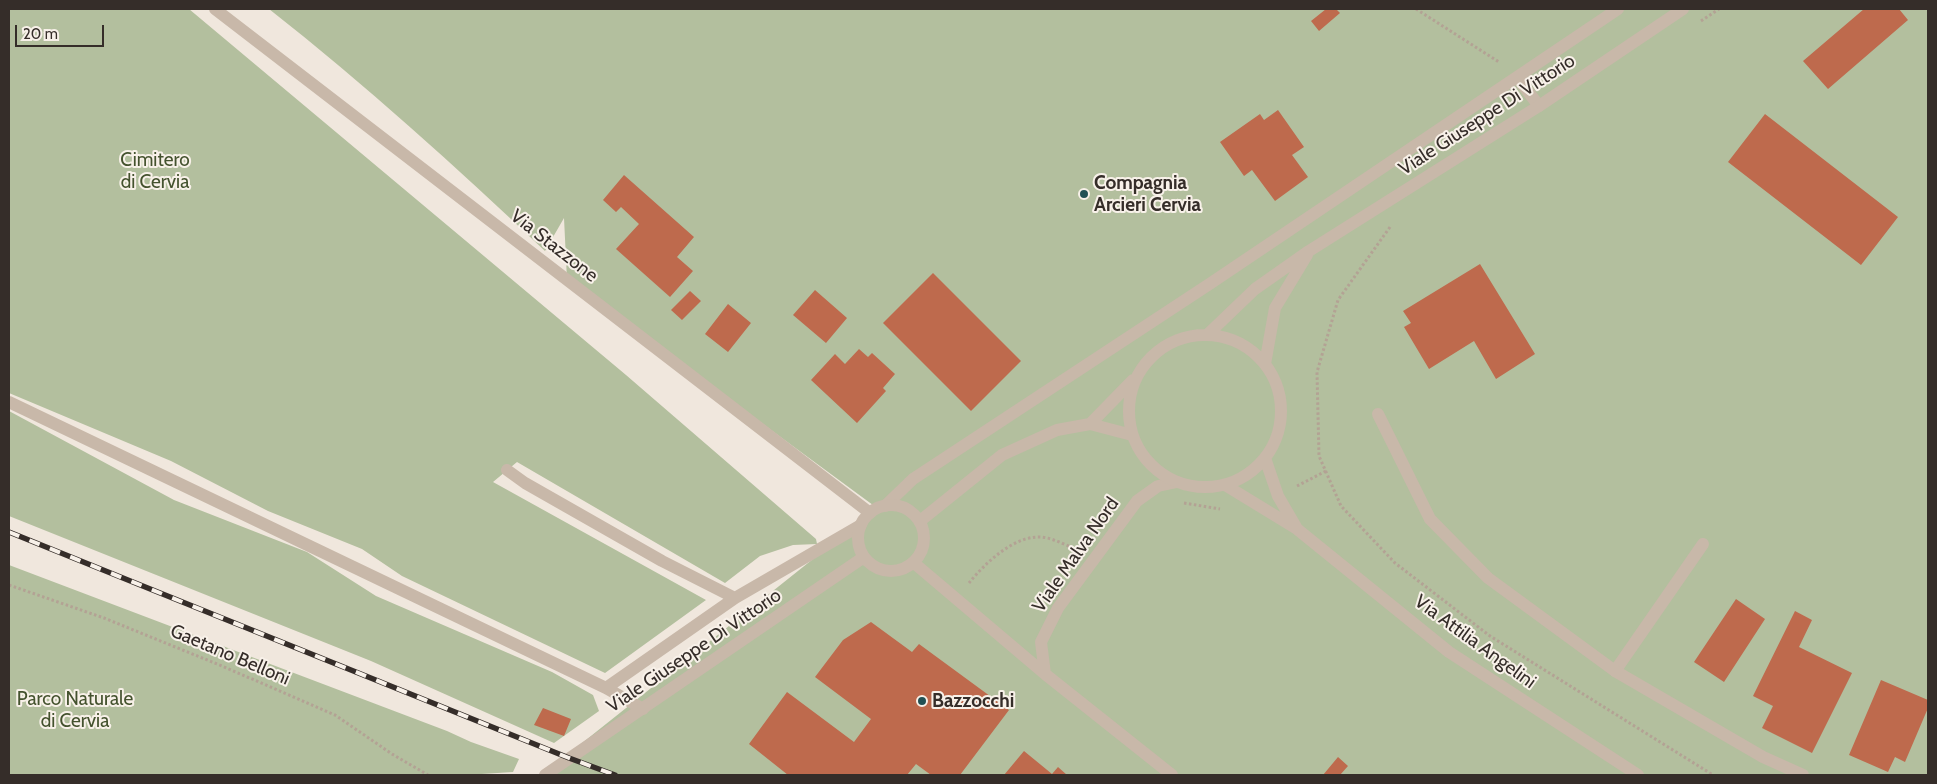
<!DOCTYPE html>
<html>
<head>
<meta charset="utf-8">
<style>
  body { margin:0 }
  #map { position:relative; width:1937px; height:784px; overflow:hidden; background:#f0e7dd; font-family:Cabin,sans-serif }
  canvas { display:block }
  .frame { position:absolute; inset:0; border:10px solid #352d29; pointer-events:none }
  .scale { position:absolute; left:15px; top:25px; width:89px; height:22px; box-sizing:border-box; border:2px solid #352d29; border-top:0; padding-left:6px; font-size:15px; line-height:18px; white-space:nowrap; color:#352d29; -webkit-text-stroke:4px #f8f1e9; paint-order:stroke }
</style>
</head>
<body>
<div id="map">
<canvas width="1937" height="784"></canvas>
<div class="frame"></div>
<div class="scale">20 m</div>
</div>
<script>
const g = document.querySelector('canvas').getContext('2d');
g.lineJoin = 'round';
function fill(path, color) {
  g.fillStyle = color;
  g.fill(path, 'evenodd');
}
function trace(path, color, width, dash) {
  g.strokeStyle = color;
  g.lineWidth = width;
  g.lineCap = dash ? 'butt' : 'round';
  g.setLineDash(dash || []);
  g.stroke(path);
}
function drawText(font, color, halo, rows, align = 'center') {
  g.font = font + ' Cabin,sans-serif';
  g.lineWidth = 4;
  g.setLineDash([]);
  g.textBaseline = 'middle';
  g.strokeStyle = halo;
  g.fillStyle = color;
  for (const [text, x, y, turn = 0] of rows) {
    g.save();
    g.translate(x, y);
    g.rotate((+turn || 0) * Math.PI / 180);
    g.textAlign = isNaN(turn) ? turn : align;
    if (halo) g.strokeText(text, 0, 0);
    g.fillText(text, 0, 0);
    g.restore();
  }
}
fill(new Path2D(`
  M9,9H189L626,375L816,539L817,544L793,545L760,556L725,583L517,462L493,482L706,600L605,673L402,576L362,549L268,511L171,461L9,393Z
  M269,9H1928V775H542L877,508L567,280L564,218L545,251C456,167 365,84 269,9Z
  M9,411L174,500L307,552L376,596L552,672L593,695L599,711L554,743L371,661L9,516Z
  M9,565L447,731L471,742L519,759L513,772L466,775H9Z`), '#b3bf9e');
fill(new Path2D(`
  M1326,9H1336L1340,13L1319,31L1311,21Z
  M1864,9H1899L1908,20L1828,89L1803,61Z
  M1278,110L1304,147L1292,155L1308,177L1275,201L1252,170L1244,176L1220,142L1260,114L1264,120Z
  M1765,114L1898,217L1861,265L1728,162Z
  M624,175L694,237L677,257L693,271L670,297L616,249L639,224L621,207L616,212L603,200Z
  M1480,264L1535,354L1496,379L1474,341L1429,369L1404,327L1411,323L1403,311Z
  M933,273L1021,361L971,411L883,323Z
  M815,290L847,318L826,343L793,315Z
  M690,291L701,301L682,320L671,310Z
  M728,304L751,323L728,352L705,334Z
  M859,349L868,357L872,353L895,374L883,388L886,391L857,423L811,380L835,354L845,364Z
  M1736,599L1765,619L1724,682L1694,662Z
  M1795,611L1812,620L1799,647L1852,673L1812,753L1762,728L1773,706L1753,696Z
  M871,622L912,652L919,644L1009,710L960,775H931L916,764L907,775H788L749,744L787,692L854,742L871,719L815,677L843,640Z
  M1881,680L1928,700V708L1905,762L1895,757L1888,772L1849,755Z
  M543,708L571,719L564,736L534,725Z
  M1024,751L1052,774L1058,767L1067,775H1004Z
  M1338,757L1348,766L1340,775H1323Z`), '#be6a4d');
trace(new Path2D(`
  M1416,9L1499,62
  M1701,21L1719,9
  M1390,227L1338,300L1317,372L1319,456L1341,506L1395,563L1490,636L1713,775
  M1297,486L1326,471
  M1184,503L1220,509
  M969,583C985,563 1018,531 1047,538C1057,540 1067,546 1076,549
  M9,585L104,618L222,666L335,715L392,754L428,775`), '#b3a294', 3, [2.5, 2.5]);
trace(new Path2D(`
  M1517,77L1539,106
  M9,402L606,688L643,709
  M507,470L525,483L662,561L735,598
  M885,506L913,479L1211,283L1618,9
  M1615,671L1703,544
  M606,688L735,598L861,525`), '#c8b8a9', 12);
trace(new Path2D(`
  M215,9L870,513
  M1378,414L1430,519L1488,578L1615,671L1763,757L1803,775
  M914,563L1045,674L1172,775
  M1045,674L1041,642L1058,608L1137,501L1158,486L1177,482`), '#c8b8a9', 12);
trace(new Path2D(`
  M1207,335L1255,289L1309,251L1539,106L1683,9
  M1129 411a76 76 0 1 1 152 0a76 76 0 1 1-152 0Z
  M1265,364L1275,308L1307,255
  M1090,424L1133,380
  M1265,458L1278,496L1296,527
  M1225,485L1297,529L1449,652L1638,775
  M858 538a33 33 0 1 1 66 0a33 33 0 1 1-66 0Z
  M920,521L1002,455L1057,430L1090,424L1132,435
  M545,775L864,557`), '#c8b8a9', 12);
const rail = new Path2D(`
  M9,532L569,758L615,775`);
trace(rail, '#352d29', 5.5);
trace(rail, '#f8f1e9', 4, [11]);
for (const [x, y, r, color] of [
  [1084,194,5,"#215054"],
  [922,701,5,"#215054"]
]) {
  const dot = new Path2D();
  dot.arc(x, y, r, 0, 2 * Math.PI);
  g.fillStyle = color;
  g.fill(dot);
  trace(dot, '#f8f1e9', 2);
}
drawText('19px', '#352d29', '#f8f1e9', [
  ["Viale Giuseppe Di Vittorio",1487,115,-33],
  ["Via Stazzone",554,246,38],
  ["Viale Malva Nord",1076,555,-55],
  ["Via Attilia Angelini",1475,642,36],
  ["Viale Giuseppe Di Vittorio",694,651,-34],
  ["Gaetano Belloni",230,655,23]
]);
drawText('19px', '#44522e', '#f8f1e9', [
  ["Cimitero",155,160],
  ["di Cervia",155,182],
  ["Parco Naturale",75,699],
  ["di Cervia",75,721]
]);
drawText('bold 19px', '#352d29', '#f8f1e9', [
  ["Compagnia",1094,183],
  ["Arcieri Cervia",1094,205],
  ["Bazzocchi",932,701]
], 'left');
</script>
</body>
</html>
